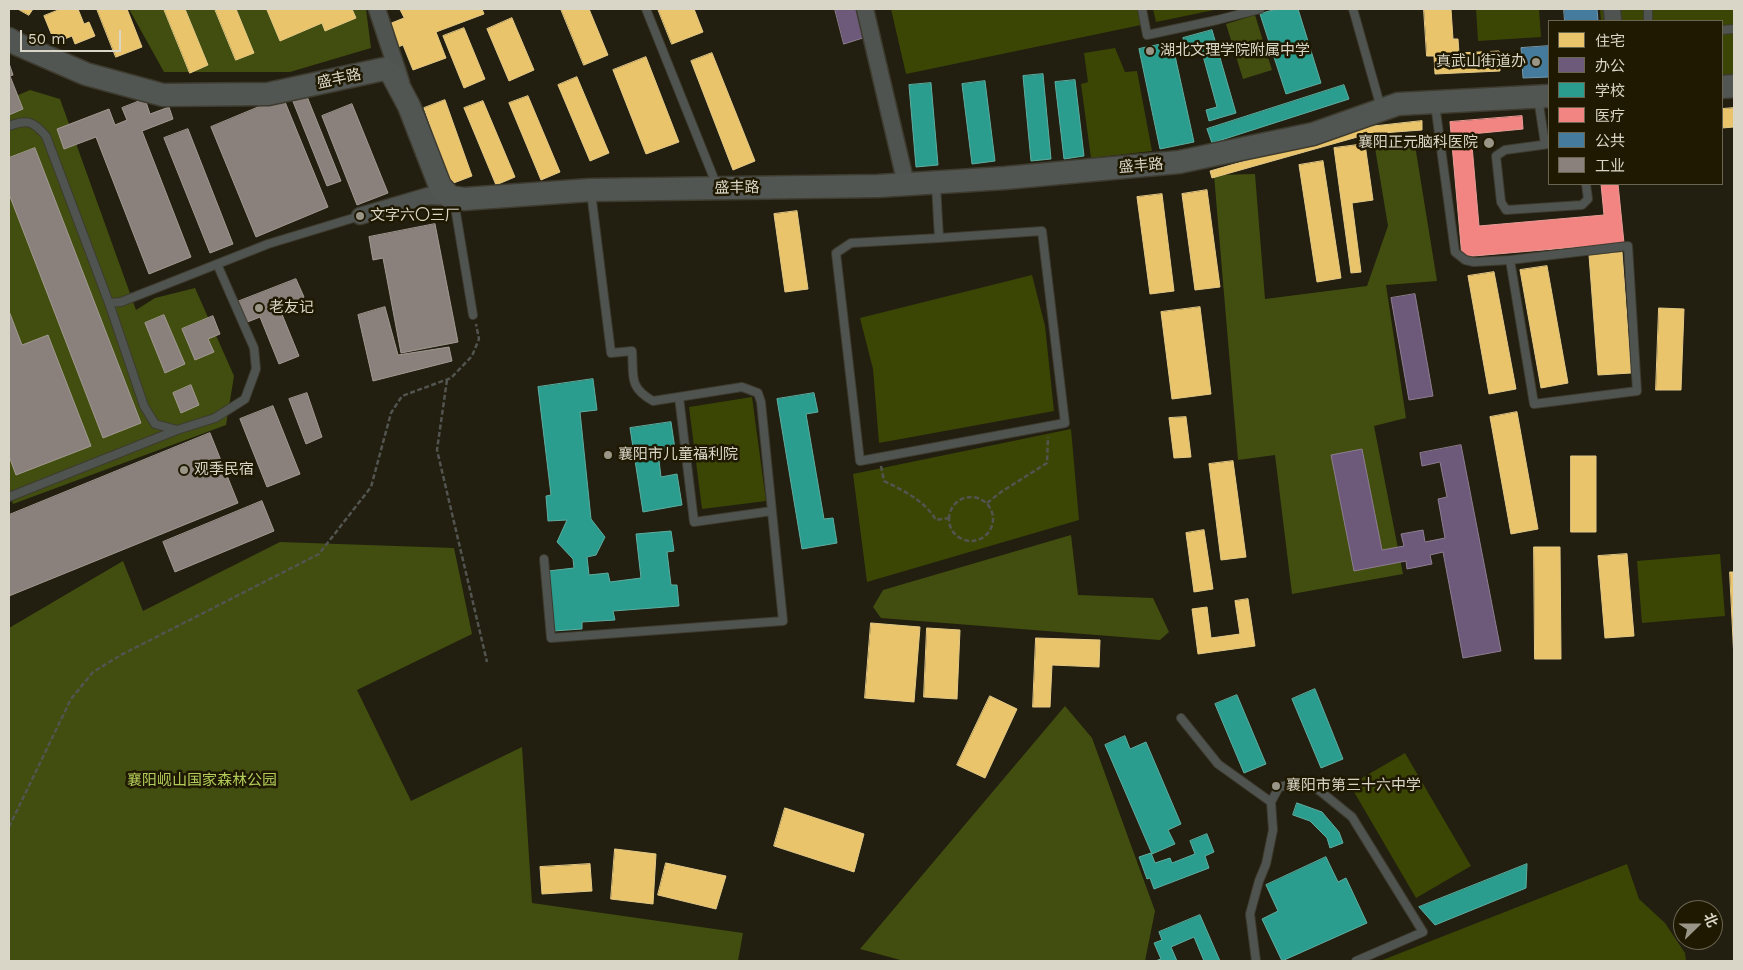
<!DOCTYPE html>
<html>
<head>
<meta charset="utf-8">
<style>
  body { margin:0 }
  #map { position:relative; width:1743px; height:970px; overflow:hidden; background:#221e10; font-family:"Work Sans","Noto Sans SC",sans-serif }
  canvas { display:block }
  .frame { position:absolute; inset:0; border:10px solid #dad6c7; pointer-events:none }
  .legend { position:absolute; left:1548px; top:20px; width:175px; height:165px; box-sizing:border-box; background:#1f1902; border:1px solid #6a6551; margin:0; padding:6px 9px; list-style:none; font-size:15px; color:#dad6c7 }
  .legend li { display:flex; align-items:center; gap:10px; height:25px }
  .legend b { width:25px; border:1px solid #6a6551 }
  .north { position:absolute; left:1673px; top:900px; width:50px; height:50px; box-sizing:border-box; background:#1f1902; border:1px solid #6a6551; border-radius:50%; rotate:68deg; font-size:14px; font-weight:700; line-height:20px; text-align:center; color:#dad6c7 }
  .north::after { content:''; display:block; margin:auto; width:18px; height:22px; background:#9a9687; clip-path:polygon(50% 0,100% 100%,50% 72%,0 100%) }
  .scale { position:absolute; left:20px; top:30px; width:101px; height:22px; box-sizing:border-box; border:2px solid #dad6c7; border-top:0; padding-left:6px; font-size:15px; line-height:18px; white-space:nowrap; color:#dad6c7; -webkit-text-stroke:4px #1f1902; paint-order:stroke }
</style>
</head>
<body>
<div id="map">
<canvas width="1743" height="970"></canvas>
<div class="frame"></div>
<ul class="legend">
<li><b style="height:14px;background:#e9c46a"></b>住宅</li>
<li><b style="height:14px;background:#6d597a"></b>办公</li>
<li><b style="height:14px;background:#2a9d8f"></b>学校</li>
<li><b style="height:14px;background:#f28482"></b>医疗</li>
<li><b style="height:14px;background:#457b9d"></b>公共</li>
<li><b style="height:14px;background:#8a817c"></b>工业</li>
</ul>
<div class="north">北</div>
<div class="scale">50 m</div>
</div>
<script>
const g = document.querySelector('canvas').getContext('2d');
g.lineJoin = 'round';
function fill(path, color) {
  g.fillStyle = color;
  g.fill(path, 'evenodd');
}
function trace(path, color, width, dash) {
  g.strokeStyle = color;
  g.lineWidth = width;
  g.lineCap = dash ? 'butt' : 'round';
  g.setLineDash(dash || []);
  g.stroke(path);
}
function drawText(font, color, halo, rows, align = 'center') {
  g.font = font + ' "Work Sans","Noto Sans SC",sans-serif';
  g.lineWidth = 5;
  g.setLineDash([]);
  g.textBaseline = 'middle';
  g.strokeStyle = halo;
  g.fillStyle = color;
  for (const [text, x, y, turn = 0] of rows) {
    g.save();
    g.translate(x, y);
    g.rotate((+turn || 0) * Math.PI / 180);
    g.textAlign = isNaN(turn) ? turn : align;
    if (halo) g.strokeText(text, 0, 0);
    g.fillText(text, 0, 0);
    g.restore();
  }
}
fill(new Path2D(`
  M891,9H1138L1141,25L906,74Z
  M1153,9H1219L1156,22Z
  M1476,9H1539L1541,37L1478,41Z
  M1600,9H1734V86L1722,87V21H1601Z
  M1115,48L1125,72L1137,71L1152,151L1091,158L1081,84L1088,82L1084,53Z
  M1032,275L1045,326L1054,411L879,443L873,369L860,318Z
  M752,397L766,501L702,509L689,407Z
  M1071,429L1079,520L867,582L853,474Z
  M1720,554L1725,616L1642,623L1637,561Z
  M1405,753L1471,866L1416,898L1350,785Z
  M1627,864L1639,899L1665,923L1685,953L1686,961H1380Z`), '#3b4605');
fill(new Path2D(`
  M129,9H366L371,48L290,72H164Z
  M1255,15L1272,70L1243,79L1226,24Z
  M30,90L60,99L136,310L155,298L195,288L234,376L226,425L13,504L9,492V99Z
  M1413,133L1437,281L1386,285L1406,418L1374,426L1403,574L1292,594L1275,455L1238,460L1214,175L1255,174L1265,299L1367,286L1388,226L1374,142Z
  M1071,535L1078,595L1153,598L1169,632L1160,640L881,618L873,607L883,590Z
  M280,542L454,548L472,634L357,690L411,801L522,747L532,903L743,933L738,961H9V628L123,561L143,611Z
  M1065,706L1092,738L1155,911L1145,961H904L860,949Z`), '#424e0f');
const homes = new Path2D(`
  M18,9H33L29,15Z
  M61,9H78L84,24L89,22L95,36L75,44L72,36L55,43L44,16Z
  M97,9H127L142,47L116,57Z
  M164,9H185L208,65L190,73Z
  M215,9H236L254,53L236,60Z
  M272,9H352L356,18L325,31L322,23L280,41L267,10Z
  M400,9H482L484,14L436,32L446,58L413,70L403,45L398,47L389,24L404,18Z
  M561,9H589L608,55L584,65Z
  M658,9H694L703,32L672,44Z
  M1424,9H1451L1453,39H1458L1459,53L1499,51L1500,71L1435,74L1434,56H1427Z
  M512,18L534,70L509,81L487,29Z
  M464,28L485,79L464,88L443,36Z
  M712,53L755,161L733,170L691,61Z
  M646,57L679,142L646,154L613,70Z
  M577,77L609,153L590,161L558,85Z
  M528,96L560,172L541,180L509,103Z
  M445,100L472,176L451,184L424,108Z
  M483,101L515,177L496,185L464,108Z
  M1734,108V127L1722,128V109Z
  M1422,121V130L1368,134L1212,178L1210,171L1365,127Z
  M1365,144L1373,200L1352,203L1361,272L1351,273L1334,148Z
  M1323,161L1341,278L1317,282L1299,165Z
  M1207,190L1220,287L1195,290L1182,194Z
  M1162,194L1174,291L1150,294L1137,197Z
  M797,211L808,289L785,292L774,214Z
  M1622,252L1631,373L1598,375L1589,255Z
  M1547,266L1568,383L1541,388L1520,270Z
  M1494,272L1516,389L1489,394L1468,276Z
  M1200,307L1211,394L1172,399L1161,312Z
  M1659,308L1684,309L1681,390H1656Z
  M1517,412L1538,529L1511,534L1490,417Z
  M1186,417L1191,457L1174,458L1169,418Z
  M1571,456H1596V532H1571Z
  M1233,461L1246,557L1221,560L1209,464Z
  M1204,530L1213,589L1194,592L1186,533Z
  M1534,547H1560L1561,659H1535Z
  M1627,554L1634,636L1605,638L1598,556Z
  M1730,572H1734V659Z
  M1248,599L1255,646L1198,654L1192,609L1207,607L1211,638L1240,634L1235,601Z
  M871,623L920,627L914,702L865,698Z
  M927,628L960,630L957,699L924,697Z
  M1036,638L1100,640L1099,667L1052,665L1050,707H1033Z
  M990,696L1017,709L985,778L957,765Z
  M785,808L864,834L854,872L774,846Z
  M615,849L656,854L653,904L611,899Z
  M666,863L726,876L716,909L658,895Z
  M590,864L592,891L542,894L540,867Z`);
fill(homes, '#e9c46a');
trace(homes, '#e4c986', 1);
const offices = new Path2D(`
  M835,9H861L869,36L844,44Z
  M1415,294L1433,396L1409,400L1391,298Z
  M1461,445L1501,651L1463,658L1443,552L1430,555L1432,564L1407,569L1406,561L1354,571L1331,455L1362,449L1382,550L1404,546L1401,534L1423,530L1425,542L1445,538L1438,499L1447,497L1440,462L1422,466L1420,453Z`);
fill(offices, '#6d597a');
trace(offices, '#8e7e91', 1);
const schools = new Path2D(`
  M1277,9H1298L1321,83L1286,94L1260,14Z
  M1212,30L1236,113L1209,121L1206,110L1217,107L1200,45L1186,50L1183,38Z
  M1172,42L1194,142L1160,149L1139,49Z
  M1043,74L1051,159L1031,161L1023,76Z
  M1075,80L1084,156L1064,159L1055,82Z
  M985,81L995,161L972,164L962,84Z
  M931,83L938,165L916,167L909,85Z
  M1344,85L1349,99L1212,143L1207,129Z
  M593,379L597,410L580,412L591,519L605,537L596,555L587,557L589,575L608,573L610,582L641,578L636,534L671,531L674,551L667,552L671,585H677L679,606L613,611L615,620L582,622V629L553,631L548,571L574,568L573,559L557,542L567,520L548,521L546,496L551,495L538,387Z
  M814,393L818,412L806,414L824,519L833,518L837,543L802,549L777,399Z
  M671,422L675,449L658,452L661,477L677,474L682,505L643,512L630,428Z
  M1315,689L1343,759L1321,768L1292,699Z
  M1237,695L1266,764L1244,773L1215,704Z
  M1125,736L1130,749L1146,742L1181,824L1168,830L1175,844L1152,854L1105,745Z
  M1297,803L1322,812L1339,832L1343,843L1330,848L1327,838L1310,821L1293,815Z
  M1207,834L1214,852L1205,856L1209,868L1154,889L1150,878L1147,879L1139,857L1151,853L1155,863L1170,858L1172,863L1195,854L1190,841Z
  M1326,857L1338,882L1346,878L1367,923L1282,961L1262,919L1278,911L1266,885Z
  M1527,864L1526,888L1435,925L1419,907Z
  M1200,915L1220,961H1204L1194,937L1171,947L1177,961H1155L1161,959L1154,943L1162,940L1159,932Z`);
fill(schools, '#2a9d8f');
trace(schools, '#5faea0', 1);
const health = new Path2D(`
  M1522,116L1523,129L1471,134L1479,226L1604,215L1601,184H1618L1624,243L1462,257L1450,122Z`);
fill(health, '#f28482');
trace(health, '#eb9d97', 1);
const public = new Path2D(`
  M1564,9H1597L1598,21H1565Z
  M1549,46V77L1523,78L1521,48Z`);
fill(public, '#457b9d');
trace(public, '#7296aa', 1);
const industry = new Path2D(`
  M9,63L13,75L10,76L23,109L9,115Z
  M306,94L341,181L327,186L292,99Z
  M283,97L328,207L256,237L211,127Z
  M145,99L150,114L169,107L173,119L142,131L191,257L149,274L96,137L64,149L57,129L109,109L115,125L127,120L122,108Z
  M352,104L388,193L357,205L322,116Z
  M188,129L233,244L210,253L164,138Z
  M35,148L141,423L103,438L9,194V158Z
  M435,224L458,342L401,353L383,258L373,260L369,237Z
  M296,279L304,297L279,307L299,356L279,364L260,317L245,323L237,302Z
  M385,307L398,355L449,347L452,361L373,381L358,315Z
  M9,311L22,345L48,335L91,446L16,475L9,456Z
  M164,315L185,364L165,373L145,323Z
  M213,316L220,334L208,339L214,352L195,360L182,329Z
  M191,385L199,405L181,413L173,393Z
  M307,393L322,437L306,444L289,399Z
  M273,406L300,474L267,487L240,419Z
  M210,433L238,503L9,596V515Z
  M262,501L274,531L175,572L163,542Z`);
fill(industry, '#8a817c');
trace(industry, '#a29a92', 1);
const lane = new Path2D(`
  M646,9L717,186
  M1142,9L1147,35L1217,20L1260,9
  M1353,9L1381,108
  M1648,9V21
  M1722,30L1734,29
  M1538,98L1545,144
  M1435,104L1455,252L1465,260L1474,262L1510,260L1534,404L1637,391L1628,246L1510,260
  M9,126C27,119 33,121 46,136L109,303
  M1549,144L1505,150L1496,156L1501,202L1506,210L1582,205L1588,199L1586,184
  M936,185L939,238L1042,231L1065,423L860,461L836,253L851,243L939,238
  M454,201L473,315
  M217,264L254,348L256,369L245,399L215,418L177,430L155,424L144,406L109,303L121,302L268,244L360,216
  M679,397L694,522L772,511
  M9,497L177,430
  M544,559L551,638L783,621L761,402L758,393L742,387L653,401C628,387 634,376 632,351L611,353L591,192
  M1181,718L1218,764L1271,802
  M1256,961L1250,914L1259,881L1266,864L1273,830L1271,802L1279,787L1303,782L1320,791L1352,817L1423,932L1356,961`);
const street = new Path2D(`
  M377,9L401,82
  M865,9L906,184
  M1612,9L1613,21
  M360,216L428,196L450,197`);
const secondary = new Path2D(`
  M9,39L17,44L86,74L163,95L268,94L384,69L392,74L409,106L440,186L450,197L464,199L590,190L878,186L1005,178L1179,162L1313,134L1398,104L1549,96
  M1722,87L1734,86`);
trace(lane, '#3e3b2f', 10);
trace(street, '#3e3b2f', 19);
trace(secondary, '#3e3b2f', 25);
trace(new Path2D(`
  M447,380L437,450L487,662
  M881,466L884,481C904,491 924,500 936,520L949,518
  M949 519a22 22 0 1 1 44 0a22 22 0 1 1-44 0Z
  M987,503L1001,492L1047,463L1048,437
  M9,827L71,699L93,672L121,655L319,554L371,487L391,413L402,396L451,378L472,356L479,339L476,324`), '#52544f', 2.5, [5, 2.5]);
trace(lane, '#505450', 8);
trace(street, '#505450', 16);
trace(secondary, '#525653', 22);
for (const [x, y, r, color] of [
  [1150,51,5,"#9a9687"],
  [1536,62,5,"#9a9687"],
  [1489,143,6,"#9a9687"],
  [360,216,5,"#9a9687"],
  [259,308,5,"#9a9687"],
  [608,455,5,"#9a9687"],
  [184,470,5,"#9a9687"],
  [1276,786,5,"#9a9687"]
]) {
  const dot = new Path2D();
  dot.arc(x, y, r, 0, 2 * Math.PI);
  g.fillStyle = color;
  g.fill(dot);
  trace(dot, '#1f1902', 2);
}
drawText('15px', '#dad6c7', '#1f1902', [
  ["湖北文理学院附属中学",1160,51],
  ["真武山街道办",1526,62,"right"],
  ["襄阳正元脑科医院",1478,143,"right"],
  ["文字六〇三厂",370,216],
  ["老友记",269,308],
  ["襄阳市儿童福利院",618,455],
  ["观季民宿",194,470],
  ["襄阳市第三十六中学",1286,786]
], 'left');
drawText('15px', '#dad6c7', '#1f1902', [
  ["盛丰路",339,79,-12],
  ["盛丰路",1141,166,-5],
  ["盛丰路",737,188,-1]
]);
drawText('15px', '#b1cc58', '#1f1902', [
  ["襄阳岘山国家森林公园",202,781]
]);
</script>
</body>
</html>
